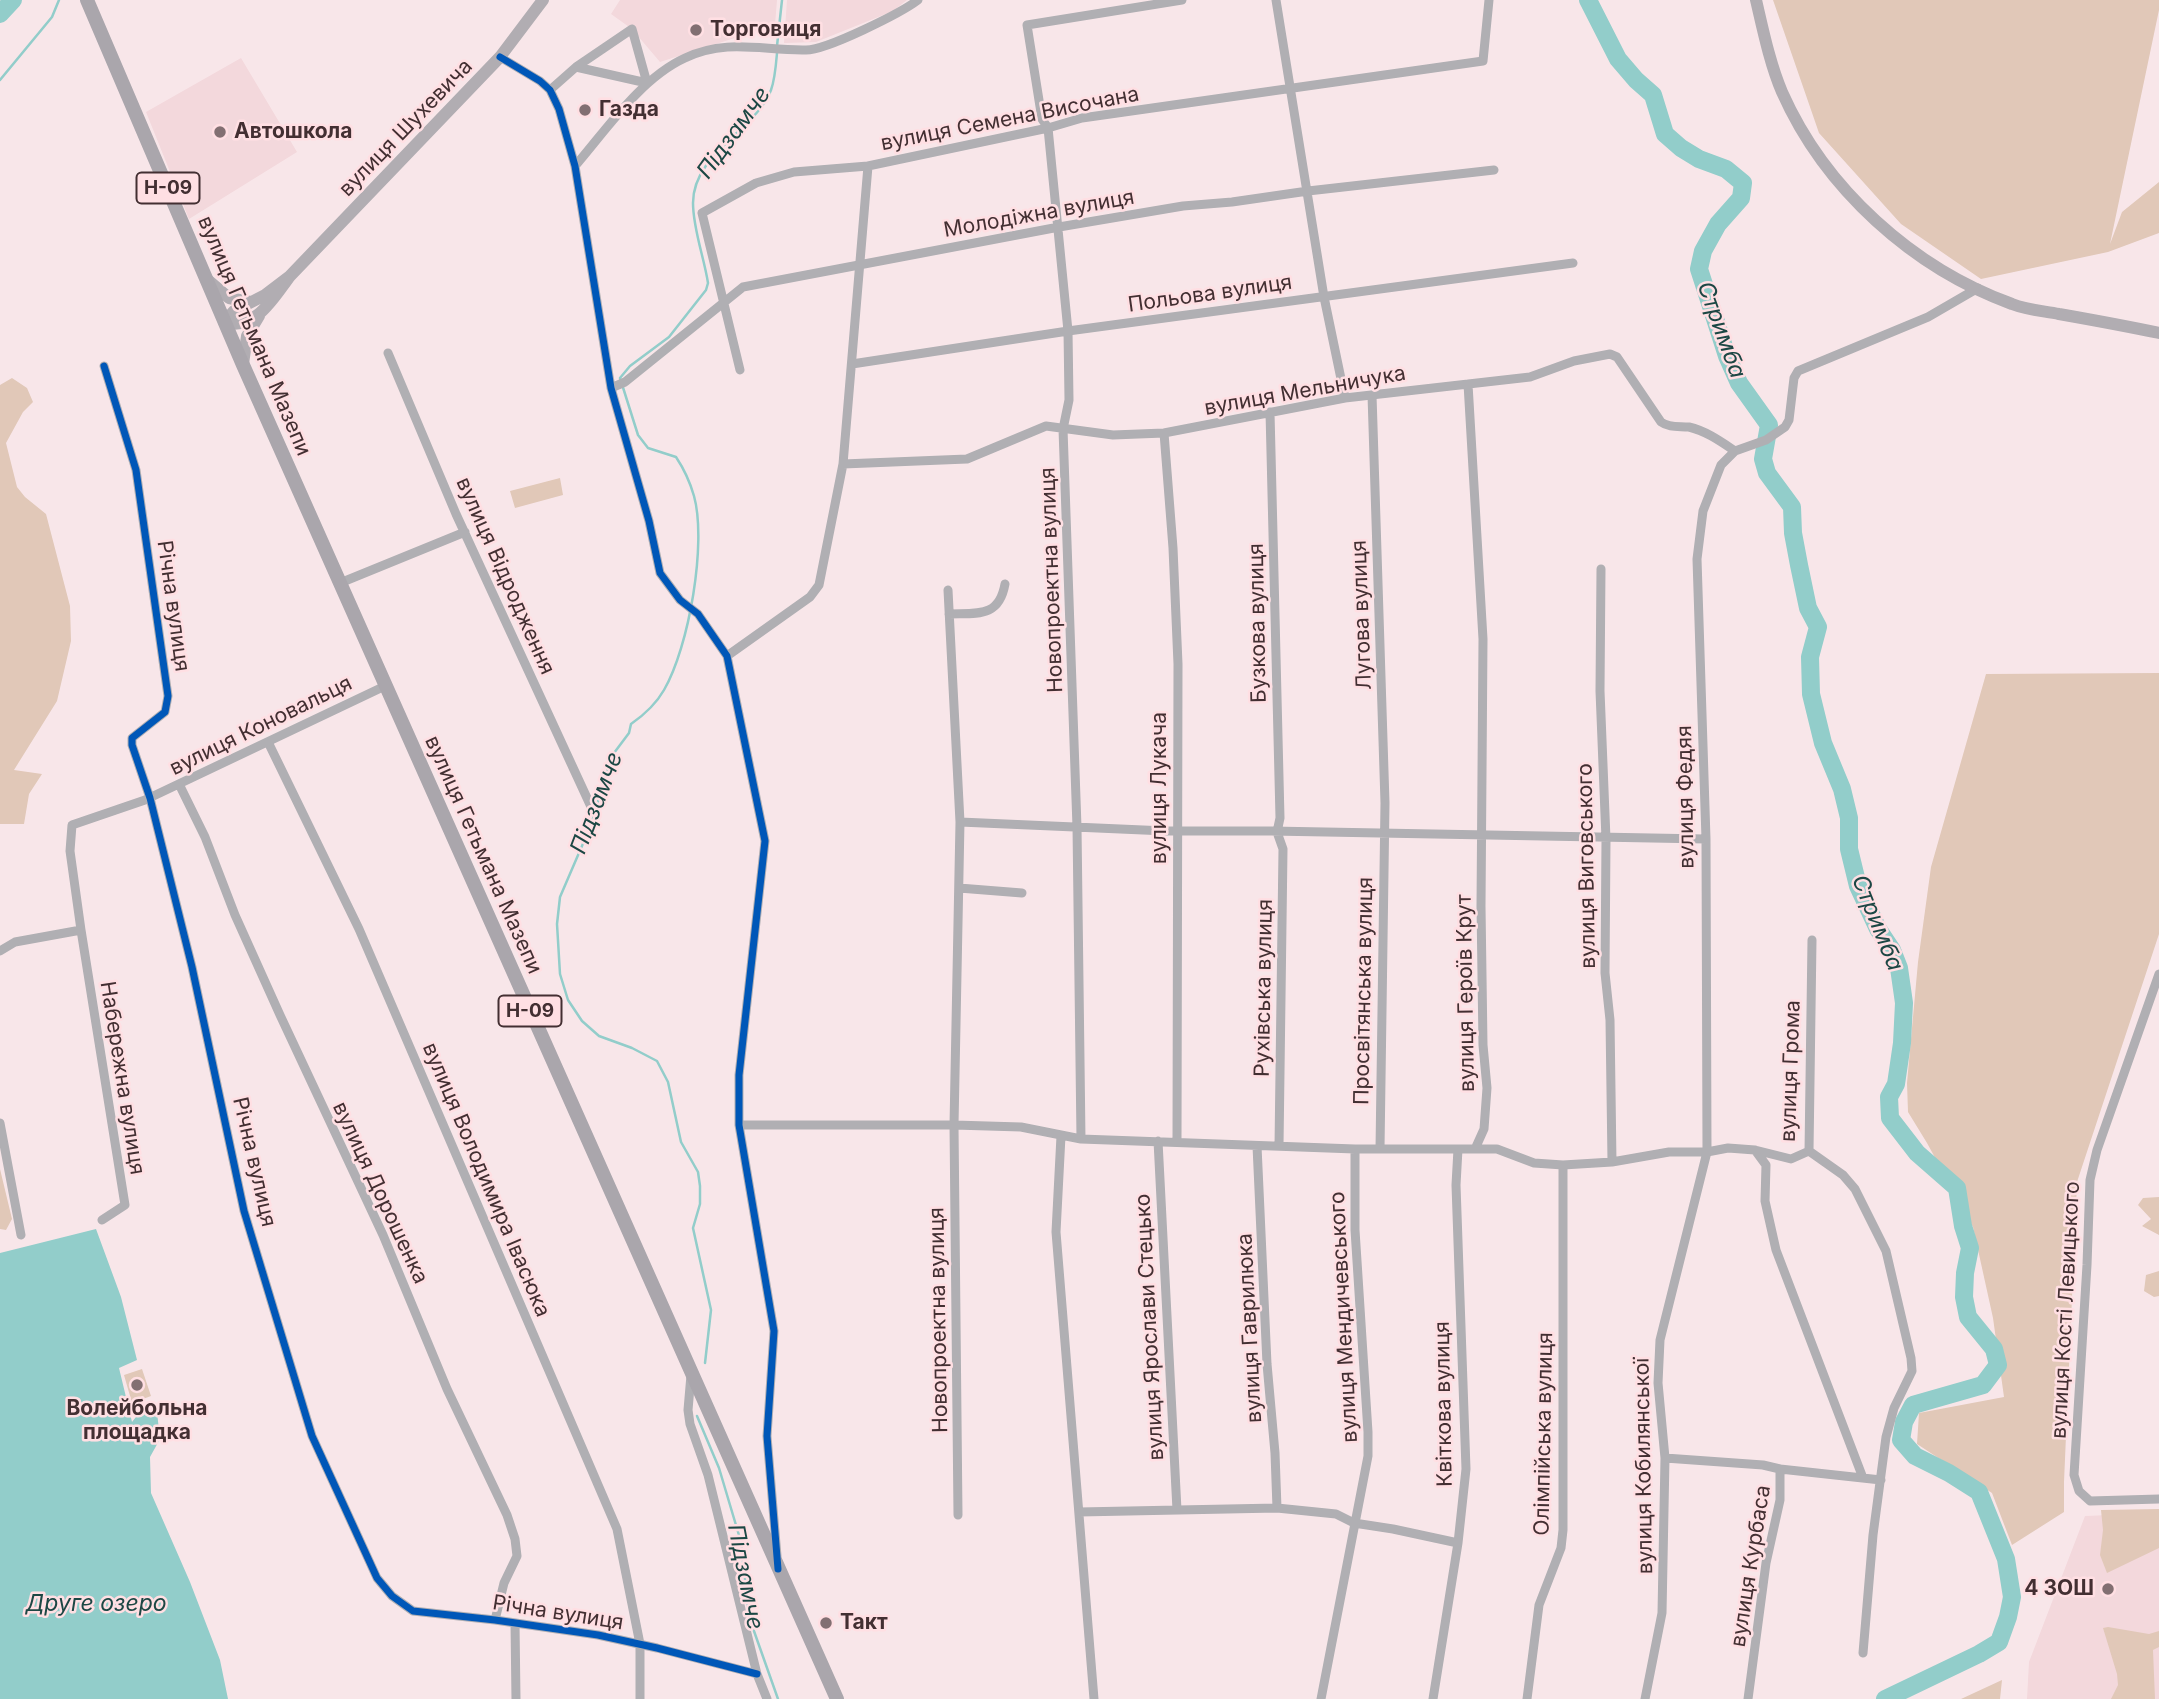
<!DOCTYPE html>
<html>
<head>
<meta charset="utf-8">
<style>
  body { margin:0 }
  canvas { display:block; background:#f8e6e9 }
</style>
</head>
<body>
<canvas width="2159" height="1699"></canvas>
<script>
const g = document.querySelector('canvas').getContext('2d');
g.lineJoin = 'round';
function fill(path, color) {
  g.fillStyle = color;
  g.fill(path, 'evenodd');
}
function trace(path, color, width, dash) {
  g.strokeStyle = color;
  g.lineWidth = width;
  g.lineCap = dash ? 'butt' : 'round';
  g.setLineDash(dash || []);
  g.stroke(path);
}
function drawText(font, color, halo, rows, align = 'center') {
  g.font = font + ' Inter,sans-serif';
  g.lineWidth = 5;
  g.setLineDash([]);
  g.textBaseline = 'middle';
  g.strokeStyle = halo;
  g.fillStyle = color;
  for (const [text, x, y, turn = 0] of rows) {
    g.save();
    g.translate(x, y);
    g.rotate((+turn || 0) * Math.PI / 180);
    g.textAlign = isNaN(turn) ? turn : align;
    if (halo) g.strokeText(text, 0, 0);
    g.fillText(text, 0, 0);
    g.restore();
  }
}
fill(new Path2D(`
  M620,0H777L775,25L660,62L632,29L611,14Z
  M787,0H907L893,11L816,42L784,43Z
  M241,58L297,152L189,219L146,112Z
  M2159,1513V1699H2027L2029,1662L2085,1516Z`), '#f3d8dc');
fill(new Path2D(`
  M1773,0H2159V10L2110,244L2122,212L2159,182V233L2108,252L1981,279L1901,224L1819,133Z
  M12,378L27,388L33,402L23,412L6,443L17,487L25,497L46,514L70,606L71,641L57,701L14,770L42,774L29,794L24,824H0V385Z
  M560,478L563,495L515,508L510,491Z
  M2159,673V934L2077,1182L2064,1482V1512L2012,1545L1992,1493L1917,1444L1919,1413L2004,1397L1993,1318L1973,1227L1927,1143L1908,1112L1907,1083L1918,962L1931,867L1986,674Z
  M0,1169L12,1219L6,1230L0,1229Z
  M2159,1197V1235L2142,1226L2151,1219L2138,1205L2143,1198Z
  M2159,1271V1296L2154,1297L2144,1291L2146,1275Z
  M142,1369L151,1396L132,1403L124,1375Z
  M2159,1509V1548L2107,1573L2100,1555L2103,1530L2101,1510Z
  M2108,1627L2149,1634L2159,1631V1647L2153,1650L2155,1699H2111L2118,1685L2117,1674L2103,1628Z
  M2002,1680L2000,1699H1961Z`), '#e1c8b8');
fill(new Path2D(`
  M96,1229L121,1297L137,1360L119,1368L132,1422L143,1408L157,1412L160,1439L150,1457L151,1493L190,1582L220,1660L228,1699H0V1253Z`), '#92cdca');
trace(new Path2D(`
  M777,46L782,0
  M0,80L52,17L59,0
  M705,1363L711,1310L693,1228L700,1204V1186L698,1172L681,1142L668,1082L657,1061L632,1048L599,1036L582,1021L568,1000L560,974L557,924L560,897L591,825L611,757L629,733L631,724C644,715 656,704 664,690C689,647 707,543 694,496C690,482 684,469 676,457L648,448L638,435L620,378L630,366L669,337L706,290L708,283C704,257 693,229 693,203C693,153 756,130 771,90C775,79 776,65 777,53
  M697,1416L719,1468L741,1542L749,1617L778,1699`), '#92cdca', 2.5);
trace(new Path2D(`
  M1588,0L1618,59L1636,80L1653,95L1665,134L1681,148L1699,159L1726,169L1743,183L1741,198L1718,224L1703,251L1699,269L1727,356L1739,383L1769,425L1763,459L1767,473L1792,507L1793,533L1799,565L1808,608L1818,627L1810,657L1811,694L1823,743L1842,789L1849,818V849L1858,886L1878,929L1892,950L1899,968L1904,1003L1902,1043L1896,1084L1889,1097L1890,1118L1917,1153L1957,1188L1963,1226L1970,1248L1965,1273L1964,1297L1968,1317L1994,1349L1998,1365L1983,1385L1913,1405L1904,1422L1901,1440L1915,1456L1949,1473L1979,1492L2006,1559L2012,1597L2008,1617L1999,1642L1979,1654L1885,1699
  M0,14L13,0`), '#92cdca', 18);
trace(new Path2D(`
  M1276,0L1324,297L1345,398
  M500,57L540,81L550,90L559,109L575,166L611,388L649,521L660,573L680,600L698,614L727,656L765,841L739,1075V1125L774,1331L767,1436L777,1556
  M550,90L576,67L632,29L647,83L576,67
  M575,166C606,130 641,78 685,58C727,38 763,51 806,50C827,50 901,13 918,0
  M388,353L456,514L593,811
  M852,364L1068,331L1573,263
  M104,366L136,470L168,696L165,712L132,738V745L150,798L192,967L244,1211L312,1436L377,1578L392,1596L413,1611L495,1620L598,1635L657,1648L757,1674
  M740,370L702,213L756,183L794,172L868,166
  M1468,384L1483,639L1481,906L1483,1045L1487,1088L1484,1129L1475,1149
  M611,388L625,382L743,287L1059,227L1183,206L1232,202L1308,191L1494,170
  M1372,395L1385,803L1380,1149
  M1270,412L1280,818L1277,832L1283,849L1279,1146
  M1164,433L1173,548L1178,664L1177,1142
  M843,464L967,459L1046,426L1113,435L1164,433L1345,398L1530,377L1574,361L1610,354L1617,357L1661,422C1669,428 1679,426 1689,427C1706,431 1720,441 1735,451
  M1601,569L1600,691L1606,839L1605,973L1610,1020L1612,1162
  M340,583L465,532
  M948,590L960,822L954,1125L958,1515
  M949,614C977,613 999,618 1005,584
  M727,656L810,597L819,585L843,464L868,166L1048,128L1082,118L1483,61L1489,0
  M268,742L359,929L617,1529L640,1644V1699
  M179,784L205,837L235,915L280,1015L383,1235L447,1389L507,1515L515,1539L517,1556L504,1583L495,1620
  M960,822L1166,831H1271L1706,839
  M959,888L1022,893
  M81,930L125,1205L102,1220
  M0,951L15,942L81,930L70,851L72,825L145,800L385,686
  M2159,974L2097,1150L2090,1180L2087,1265L2074,1475L2079,1491L2090,1501L2159,1499
  M0,1123L21,1235
  M739,1125H954L1021,1127L1081,1139L1355,1149H1497L1534,1163L1563,1165L1612,1162L1669,1152H1707L1728,1148L1755,1150L1791,1159L1809,1151L1812,940
  M1061,1136L1056,1232L1094,1699
  M1081,1139L1077,827L1063,429L1069,400L1068,331L1048,128L1042,119L1027,25L1182,0
  M1158,1141L1177,1510
  M1257,1146L1267,1364L1275,1453L1277,1508
  M1755,1150L1766,1165L1765,1201L1776,1250L1863,1478
  M1809,1151L1843,1175L1855,1189L1886,1251L1911,1358L1912,1371L1894,1408L1886,1437L1873,1535L1863,1653
  M691,1375L688,1410L690,1424L708,1475L757,1674L767,1699
  M1665,1458L1763,1465L1780,1469V1500L1766,1563L1748,1699
  M1780,1469L1881,1480
  M1079,1512L1277,1508L1336,1514L1354,1523L1393,1529L1458,1543
  M515,1623L516,1699
  M1321,1699L1368,1456V1432L1355,1230V1149
  M1433,1699L1458,1543L1466,1469L1456,1185L1458,1149
  M1527,1699L1539,1605L1561,1548L1563,1530V1165
  M1645,1699L1662,1613L1665,1458L1658,1383L1660,1340L1707,1152L1706,839L1697,559L1703,511L1721,465L1735,451L1766,440L1785,427L1789,420L1794,378L1798,371L1928,317L1978,288`), '#b0afb3', 9);
trace(new Path2D(`
  M1756,0C1763,30 1770,64 1782,92C1825,189 1913,268 2012,304C2027,310 2044,311 2059,314C2093,320 2126,326 2159,333
  M290,276L265,295L234,311L224,322C255,332 274,297 290,276L500,57L543,0
  M209,281L229,298L250,302
  M243,364L247,336L259,316`), '#b1adb2', 12);
trace(new Path2D(`
  M87,0L243,365L837,1699`), '#aaa6ac', 14);
trace(new Path2D(`
  M500,57L540,81L550,90L559,109L575,166L611,388L649,521L660,573L680,600L698,614L727,656L765,841L739,1075V1125L774,1331L767,1436L778,1569
  M104,366L136,470L168,696L165,712L132,738V745L150,798L192,967L244,1211L312,1436L377,1578L392,1596L413,1611L495,1620L598,1635L657,1648L757,1674`), '#0057b8', 7);
for (const [x, y, r, color] of [
  [696,30,7,"#826f72"],
  [585,110,7,"#826f72"],
  [220,132,7,"#826f72"],
  [137,1385,7,"#826f72"],
  [2108,1589,7,"#826f72"],
  [826,1623,7,"#826f72"]
]) {
  const dot = new Path2D();
  dot.arc(x, y, r, 0, 2 * Math.PI);
  g.fillStyle = color;
  g.fill(dot);
  trace(dot, '#ffdfe3', 2.5);
}
for (const [x, y, w] of [
  [168,188,63],
  [530,1011,63]
]) {
  const box = new Path2D();
  box.roundRect(x - w / 2, y - 15.5, w, 31, 5);
  g.fillStyle = '#ffdfe3';
  g.fill(box);
  trace(box, '#432f32', 2);
}
drawText('bold 19px', '#432f32', null, [
  ["Н-09",168,188],
  ["Н-09",530,1011]
]);
drawText('bold 21px', '#432f32', '#ffdfe3', [
  ["Торговиця",710,30],
  ["Газда",599,110],
  ["Автошкола",234,132],
  ["Волейбольна",137,1409,"center"],
  ["площадка",137,1433,"center"],
  ["4 ЗОШ",2094,1589,"right"],
  ["Такт",840,1623]
], 'left');
drawText('21px', '#432f32', '#ffdfe3', [
  ["вулиця Семена Височана",1010,119,-11],
  ["вулиця Шухевича",406,128,-46],
  ["Молодіжна вулиця",1039,214,-10],
  ["Польова вулиця",1210,294,-8],
  ["вулиця Гетьмана Мазепи",254,336,67],
  ["вулиця Мельничука",1305,391,-10],
  ["вулиця Відродження",505,576,66],
  ["Новопроектна вулиця",1052,580,-92],
  ["Річна вулиця",173,606,82],
  ["Лугова вулиця",1362,615,-92],
  ["Бузкова вулиця",1258,623,-91],
  ["вулиця Коновальця",261,726,-26],
  ["вулиця Лукача",1160,788,-90],
  ["вулиця Федяя",1686,797,-91],
  ["вулиця Гетьмана Мазепи",483,855,66],
  ["вулиця Виговського",1587,866,-91],
  ["Рухівська вулиця",1264,988,-89],
  ["Просвітянська вулиця",1364,991,-89],
  ["вулиця Героїв Крут",1466,993,-91],
  ["вулиця Грома",1791,1071,-88],
  ["Набережна вулиця",122,1078,81],
  ["Річна вулиця",254,1162,77],
  ["вулиця Володимира Івасюка",486,1180,67],
  ["вулиця Дорошенка",380,1193,65],
  ["вулиця Кості Левицького",2066,1310,-87],
  ["вулиця Мендичевського",1344,1317,-93],
  ["Новопроектна вулиця",939,1320,-91],
  ["вулиця Ярослави Стецько",1150,1327,-93],
  ["вулиця Гаврилюка",1250,1328,-93],
  ["Квіткова вулиця",1444,1404,-91],
  ["Олімпійська вулиця",1544,1434,-89],
  ["вулиця Кобилянської",1644,1466,-91],
  ["вулиця Курбаса",1751,1566,-81],
  ["Річна вулиця",558,1613,9]
]);
drawText('italic 23px', '#1c4744', '#ffdfe3', [
  ["Підзамче",734,133,-54],
  ["Стримба",1721,330,70],
  ["Підзамче",597,803,-69],
  ["Стримба",1877,923,68],
  ["Підзамче",745,1577,79],
  ["Друге озеро",96,1604]
]);
</script>
</body>
</html>
